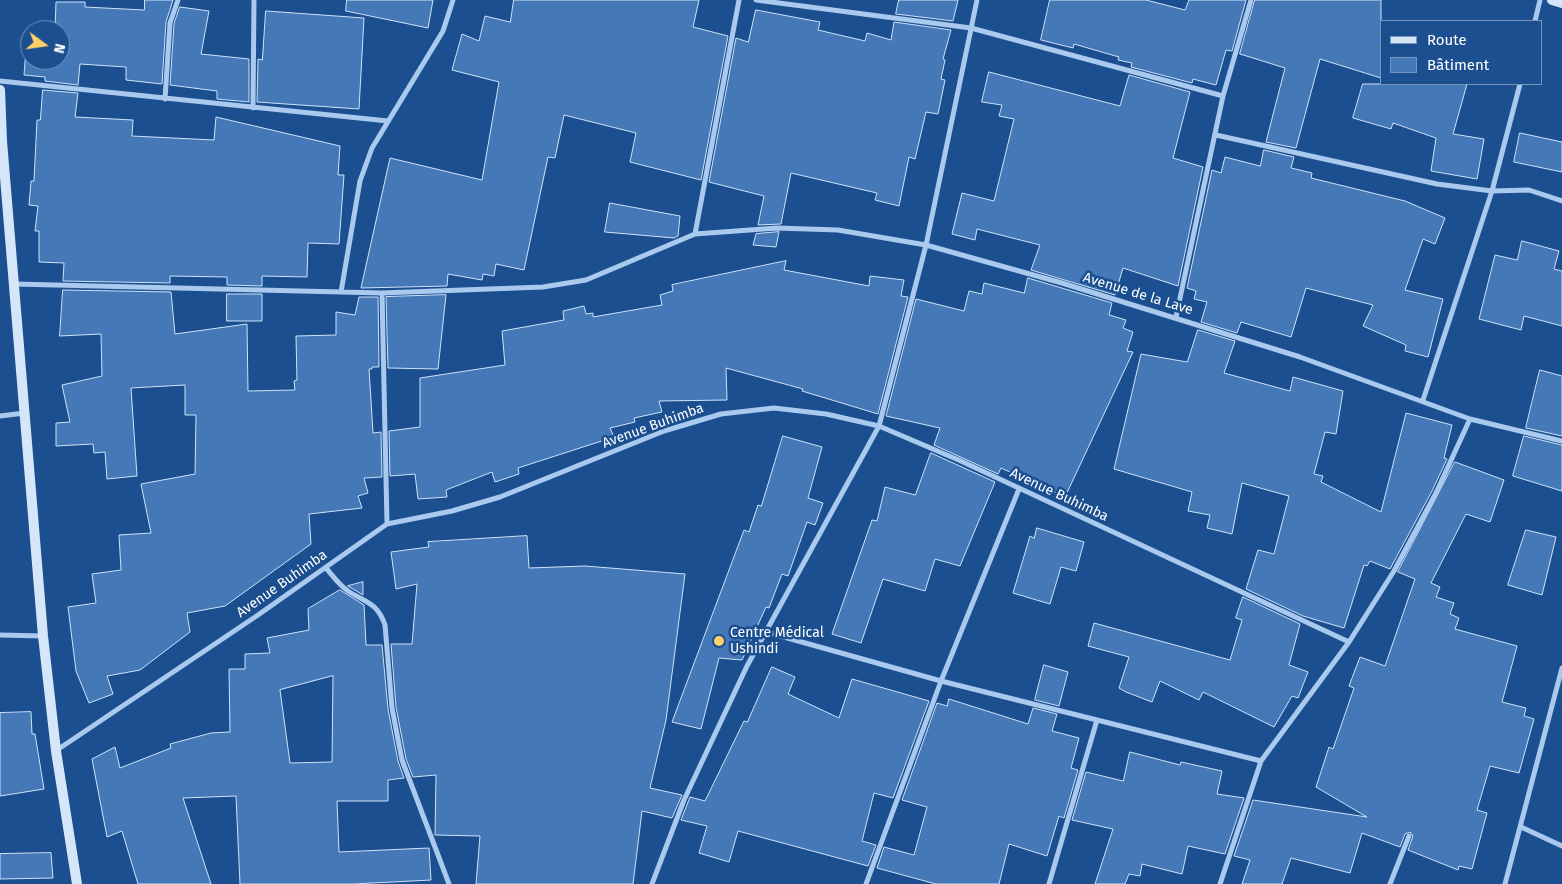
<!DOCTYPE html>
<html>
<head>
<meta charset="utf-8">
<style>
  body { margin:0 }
  #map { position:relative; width:1562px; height:884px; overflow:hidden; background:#1b4f8f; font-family:"Fira Sans",sans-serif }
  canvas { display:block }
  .legend { position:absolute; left:1380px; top:20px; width:162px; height:65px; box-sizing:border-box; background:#1b4f8f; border:1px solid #7695bc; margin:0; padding:6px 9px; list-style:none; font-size:15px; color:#fff }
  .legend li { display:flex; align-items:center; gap:10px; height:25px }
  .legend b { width:25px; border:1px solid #7695bc }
  .north { position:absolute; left:20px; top:20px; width:50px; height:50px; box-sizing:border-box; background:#1b4f8f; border:1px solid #7695bc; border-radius:50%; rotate:104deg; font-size:14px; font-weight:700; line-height:20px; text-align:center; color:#fff }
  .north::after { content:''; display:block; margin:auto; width:18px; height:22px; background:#ffd166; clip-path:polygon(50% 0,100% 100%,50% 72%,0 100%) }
</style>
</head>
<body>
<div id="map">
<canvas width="1562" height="884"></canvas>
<ul class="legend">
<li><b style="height:6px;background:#d6e6fa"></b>Route</li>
<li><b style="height:14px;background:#4478b7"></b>Bâtiment</li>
</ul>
<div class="north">N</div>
</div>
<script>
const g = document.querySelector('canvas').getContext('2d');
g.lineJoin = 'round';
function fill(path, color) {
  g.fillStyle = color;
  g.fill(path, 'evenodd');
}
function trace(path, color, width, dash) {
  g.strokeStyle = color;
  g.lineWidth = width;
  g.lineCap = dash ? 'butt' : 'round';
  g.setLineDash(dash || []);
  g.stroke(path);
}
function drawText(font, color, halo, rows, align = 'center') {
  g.font = font + ' "Fira Sans",sans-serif';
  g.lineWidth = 5;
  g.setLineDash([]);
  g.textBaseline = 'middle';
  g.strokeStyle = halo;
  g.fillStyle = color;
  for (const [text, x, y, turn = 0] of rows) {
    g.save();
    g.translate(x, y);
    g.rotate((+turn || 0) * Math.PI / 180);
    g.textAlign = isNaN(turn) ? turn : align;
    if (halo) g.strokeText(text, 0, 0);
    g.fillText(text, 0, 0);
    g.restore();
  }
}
const building = new Path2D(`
  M145,0H173L166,22L162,84L126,80V67L80,64L78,85L45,81V77L24,75L27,38H30V60H60V30H55L56,2H85V7L144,10Z
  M347,0H433L428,28L346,11Z
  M514,0H699L693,27L728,36L701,180L630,162L636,133L564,115L555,158L548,157L524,270L496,264L494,276L483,274L482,280L448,274L447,286L361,288L390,158L482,180L499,82L452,70L462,34L479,41L485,16L510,22Z
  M899,0H958L953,21L896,14Z
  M1050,0H1146L1185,10L1189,0H1246L1232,51L1226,50L1216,85L1193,79L1192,83L1131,67L1132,63L1118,60L1119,57L1074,44L1073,48L1041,40Z
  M1255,0H1381V78L1320,59L1296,148L1266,142L1285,68L1240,54Z
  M180,7L209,11L201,54L249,59V102L217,99V91L170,85L174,24Z
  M756,10L820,22L818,30L865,41L867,33L891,40L894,22L951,30L943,59L945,60L941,79L945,80L938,114L926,112L915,159L909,157L899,206L875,200L877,193L791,173L781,224L758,225L764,196L709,182L736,38L748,42Z
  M266,11L364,18L359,109L257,102L258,59L262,60Z
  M989,72L1120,106L1129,75L1190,92L1173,158L1203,167L1178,286L1123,268L1115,295L1031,270L1040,245L977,229L975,240L952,234L962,193L994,201L1014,119L999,116L1002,105L982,102Z
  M1363,84H1467L1453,134L1484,139L1477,179L1431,171L1436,138L1393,123L1391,129L1353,118Z
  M43,90L78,93L75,117L133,120L132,136L214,140L216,117L340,146L338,175H344L339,244L308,243L307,277L262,276V286L227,285V277L170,276V283L63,281L64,263L39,262V231H35L38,206L29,205L31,181H34L37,120H40Z
  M1520,133L1562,142V172L1514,162Z
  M1264,150L1294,157L1291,168L1312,173L1311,178L1405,201L1445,218L1435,244L1423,239L1405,290L1443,299L1428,357L1405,351L1406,345L1363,326L1373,305L1306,288L1291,337L1241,322L1237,333L1201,322L1207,302L1194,299L1196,291L1187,288L1212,170L1221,173L1225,157L1260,166Z
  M610,203L680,216L678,236L674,238L605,232Z
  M779,232L776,247L753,245L756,234Z
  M1522,241L1559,251L1554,269L1562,271V326L1524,316L1521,330L1479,319L1495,255L1517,260Z
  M786,261L784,270L869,286L870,276L904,280L901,296L908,297L878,414L802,391L803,389L726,368L727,400L659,401L662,412L634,418L635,422L610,428L614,437L518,468L519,474L495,482L492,472L446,490L447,497L418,499L415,474L390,476L389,431L420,427V378L505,365L502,331L564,320L563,311L584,306L586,314L593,313V317L662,305L660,295L673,291L672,285Z
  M1028,278L1112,303L1109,315L1126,320L1123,328L1133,332L1127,351L1133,352L1065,497L1001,468L998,474L934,445L940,428L886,416L916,299L964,311L969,291L982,294L984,283L1024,293Z
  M63,290L171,292L175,334L247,324L248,391L295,390L294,381L297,380L296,336L336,335V312L355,315L359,297H378L379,367H372V369H369L373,433L381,432L382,477L364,478L368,493L358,496L362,508L309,514L311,544L225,606L187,613L190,632L140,670L107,676L113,694L89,703L76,671L68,607L96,603L92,574L121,570L119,535L151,533L141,484L195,474L196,415H185V385L131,388L137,476L107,479L105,452L94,453L93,444L56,446V423L70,422L62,385L102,376L101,334L60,336Z
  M227,294H262V321H227Z
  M446,295L438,369L388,368L386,297Z
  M1198,330L1235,341L1224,373L1290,391L1293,377L1343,391L1336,434L1325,432L1314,474L1323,476L1321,482L1381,512L1406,413L1452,425L1444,458L1447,459L1432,491L1390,569L1370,561L1367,566L1364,565L1344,628L1303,616L1246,589L1258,550L1274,554L1289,496L1242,483L1232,534L1207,528L1210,515L1188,511L1192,492L1114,469L1141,354L1187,362Z
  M1540,370L1562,376V436L1526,428Z
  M783,436L822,447L808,498L823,503L815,525L807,522L788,576L782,574L769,608L766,607L742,660L719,658L701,729L672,722L744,530L749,532L758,505L761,506Z
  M1524,436L1562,445V491L1513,476Z
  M931,453L995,482L960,566L935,559L925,591L883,579L861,643L832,634L872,520L877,521L885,487L915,495Z
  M1455,462L1504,480L1490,522L1466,514L1431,583L1440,587L1436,597L1454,603L1450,614L1459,618L1455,629L1517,646L1502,702L1526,708L1524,716L1534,719L1519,773L1490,766L1477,810L1487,813L1472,869L1459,866L1458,870L1408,850L1413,836L1410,832L1405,834L1400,847L1362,833L1350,873L1291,858L1282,884H1242L1250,860L1234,856L1253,800L1367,817L1316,787L1329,747L1333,749L1354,688L1349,686L1360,657L1385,666L1415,579L1398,572Z
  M1037,528L1084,542L1076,571L1061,567L1050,604L1013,593L1030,536L1034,538Z
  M1526,530L1556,537L1542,595L1508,585Z
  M527,536L529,568L585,566L685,574L666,720L650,788L682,795L672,818L642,811L633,884H476L480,836L435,835L436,775L413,777L406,759L396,707L391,644H412L417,584L396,589L391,552L429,547L428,542Z
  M363,582V595L348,586Z
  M340,590L364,605L366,645H382L388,709L398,761L404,778L388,780V801H337L339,852L429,848L431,880L353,884H240L236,796L183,798L211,884H138L122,831L107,837L92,759L115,747L120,768L171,748L170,744L211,733L230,732L229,669H245V654L270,653L267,638L309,630L308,609ZM333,676L332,762L290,763L280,690Z
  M1243,597L1300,624L1289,665L1308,672L1298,698L1292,696L1274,727L1203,692L1199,700L1160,681L1152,702L1126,692L1119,688L1129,657L1088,646L1094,623L1230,660L1242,620L1236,618Z
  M1044,665L1068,672L1059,706L1035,700Z
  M772,667L795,677L788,694L839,718L852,679L929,701L893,798L874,793L862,841L876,845L868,866L738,831L729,862L699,853L707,826L681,820L690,797L705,801L744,721L747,722Z
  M949,699L1028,724L1033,708L1057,714L1052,731L1079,738L1071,768L1078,770L1064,818L1059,816L1047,856L1009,844L999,884H936L877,868L884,847L914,855L927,807L902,800L937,703L947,706Z
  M31,712L32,734H35L44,789L0,796V713Z
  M1130,752L1180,765L1181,762L1222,771L1217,794L1244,798L1225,854L1188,846L1182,874L1142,864L1140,876L1129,874L1125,884H1095L1113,829L1072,820L1086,772L1123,781Z
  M51,853L53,878L0,879V854Z`);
fill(building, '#4478b7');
trace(building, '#cfe3fa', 1);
trace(new Path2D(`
  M756,0L971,28L1223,96
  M1535,21L1540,0
  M0,81L388,121
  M165,99L170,23L178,0
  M253,108L254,0
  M1216,135L1437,184L1492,191L1529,190L1562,201
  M695,234L739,0
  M14,284L382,293L543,287L586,280L695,234L777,228L838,230L926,245L1062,283L1300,357L1470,419L1562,441
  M341,292L360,181L372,148L443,31L453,0
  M382,293L387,524
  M1176,317L1223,96L1251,0
  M1423,400L1492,191L1520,84
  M0,416L25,413
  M326,568C333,576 339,585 348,591C366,603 377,602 385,625L392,708L402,760L449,884
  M766,632L941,681L1261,761
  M0,635L43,636
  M57,750L258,615L387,524L452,511L500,497L664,431L721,414L774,408L826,414L879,426L961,461L1349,642
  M1521,827L1562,846
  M652,884L684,800L747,666L879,426L926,245L977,0
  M866,884L941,681L1019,489
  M1049,884L1097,720
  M1220,884L1261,761L1349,642L1394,571L1436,493L1470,419
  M1390,884L1409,836
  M1505,884L1562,668`), '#a9c9ee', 5);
trace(new Path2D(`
  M1552,0L1562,3
  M0,90L2,141L43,636L56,751L77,884`), '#d6e6fa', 10);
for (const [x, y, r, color] of [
  [719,641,6,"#ffd166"]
]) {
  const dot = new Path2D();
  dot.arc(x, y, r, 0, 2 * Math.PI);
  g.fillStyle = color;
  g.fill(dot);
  trace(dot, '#1b4f8f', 2);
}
drawText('14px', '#fff', '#1b4f8f', [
  ["Avenue de la Lave",1138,294,17],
  ["Avenue Buhimba",653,426,-20],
  ["Avenue Buhimba",1059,495,25],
  ["Avenue Buhimba",282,584,-35]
]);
drawText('14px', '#fff', '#1b4f8f', [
  ["Centre Médical",730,633],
  ["Ushindi",730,649]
], 'left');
</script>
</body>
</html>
